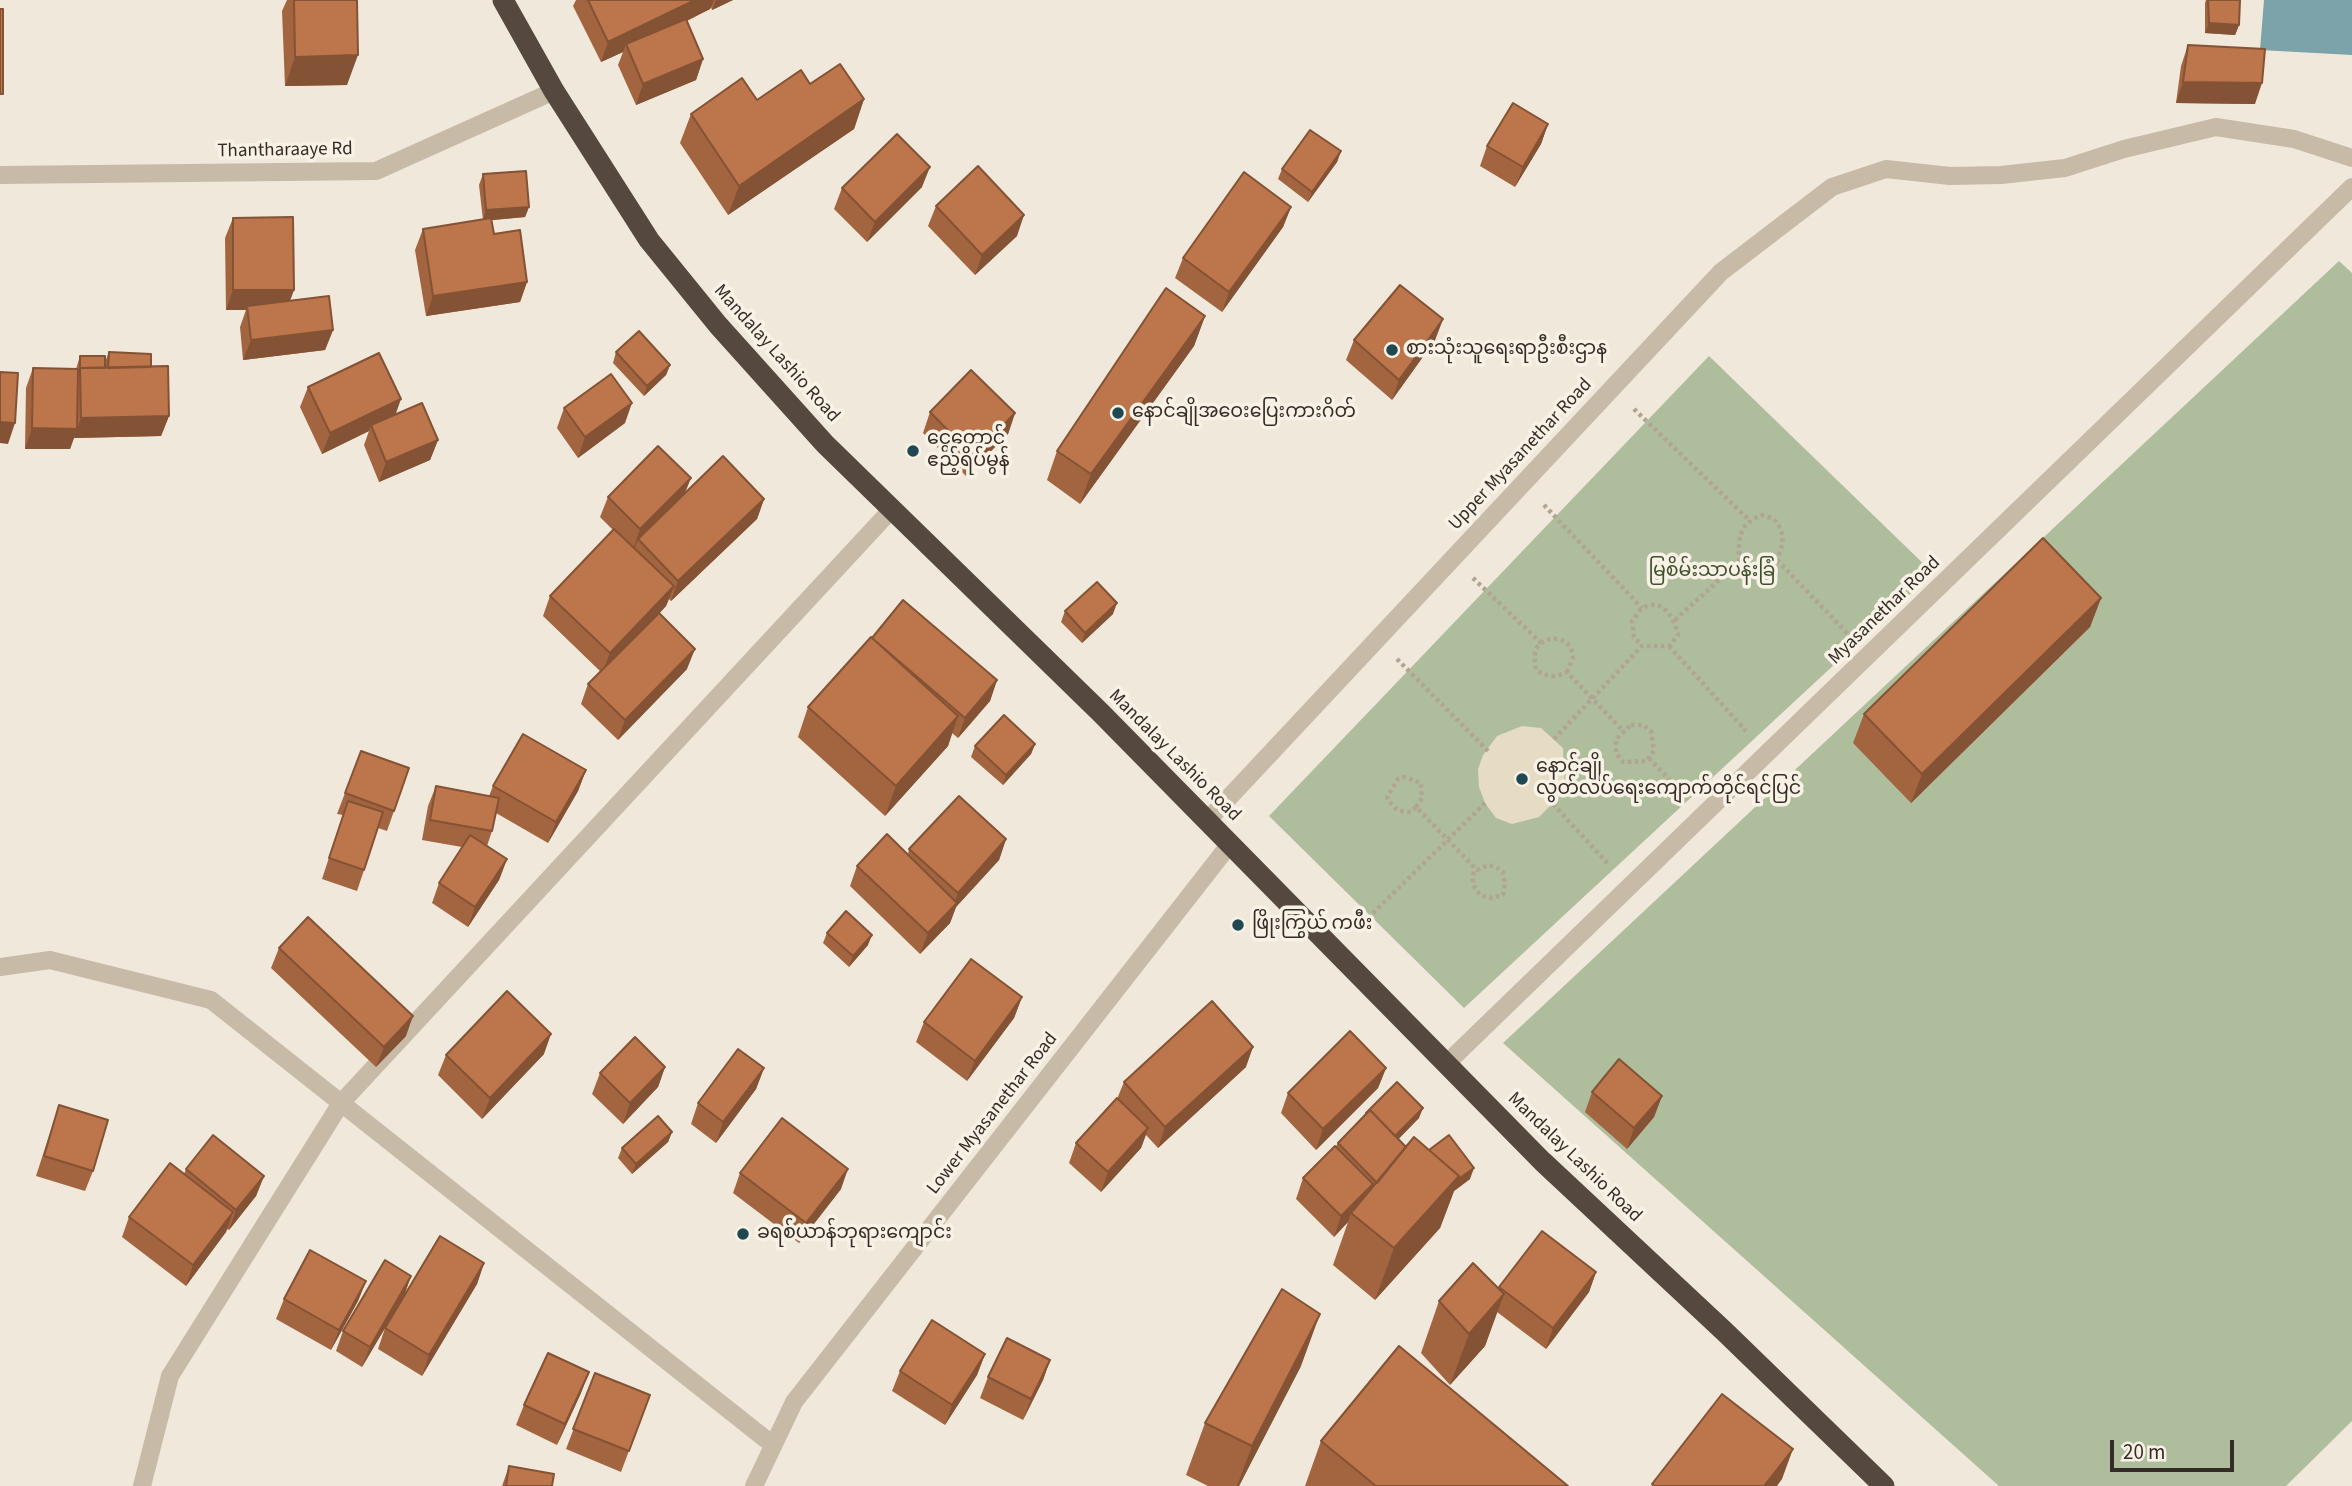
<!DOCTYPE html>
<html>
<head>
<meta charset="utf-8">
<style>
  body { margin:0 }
  #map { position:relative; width:2352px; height:1486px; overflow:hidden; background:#efe8db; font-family:"Source Sans 3",sans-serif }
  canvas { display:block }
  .scale { position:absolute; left:2110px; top:1440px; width:124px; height:32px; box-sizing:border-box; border:4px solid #342d27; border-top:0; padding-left:9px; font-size:21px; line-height:24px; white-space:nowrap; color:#342d27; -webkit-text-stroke:5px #f8f2e6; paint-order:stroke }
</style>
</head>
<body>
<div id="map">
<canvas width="2352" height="1486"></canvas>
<div class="scale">20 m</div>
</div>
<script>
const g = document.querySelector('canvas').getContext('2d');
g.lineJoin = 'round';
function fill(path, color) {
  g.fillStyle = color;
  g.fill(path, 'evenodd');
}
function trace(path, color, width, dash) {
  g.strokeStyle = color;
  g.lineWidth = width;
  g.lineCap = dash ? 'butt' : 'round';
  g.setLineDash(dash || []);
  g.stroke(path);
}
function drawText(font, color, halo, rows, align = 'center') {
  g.font = font + ' "Source Sans 3","Noto Sans Myanmar",sans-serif';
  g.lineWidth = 7;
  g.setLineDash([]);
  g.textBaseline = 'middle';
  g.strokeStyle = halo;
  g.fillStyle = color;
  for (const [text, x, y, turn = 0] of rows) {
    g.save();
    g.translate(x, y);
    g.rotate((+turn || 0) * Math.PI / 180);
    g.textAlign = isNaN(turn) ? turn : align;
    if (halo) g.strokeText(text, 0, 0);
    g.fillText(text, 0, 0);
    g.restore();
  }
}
fill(new Path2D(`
  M2339,261L2352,273V1421L2286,1486H1999L1503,1043Z
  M1709,356L1933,573L1464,1008L1269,816Z`), '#aebd9c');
fill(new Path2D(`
  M1522,726L1541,728L1563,748L1565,791L1539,817L1512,824L1496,818L1485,803L1479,787L1478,769L1483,755L1497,736Z`), '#e6dbc3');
fill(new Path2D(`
  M2264,0H2352V55L2260,50Z`), '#7ca2aa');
trace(new Path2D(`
  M1634,409L1749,520
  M1544,505L1642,608
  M1777,560L1849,635
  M1473,578L1541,643
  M1675,620L1739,562C1744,564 1750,568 1755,569C1780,572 1792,534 1773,519C1770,517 1766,517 1762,515C1737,525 1739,538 1739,562
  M1669,646L1746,731
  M1397,659L1488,751
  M1567,672L1573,658C1572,654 1572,650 1570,647C1561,633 1537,638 1535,653C1534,659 1535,665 1536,670C1547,677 1555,678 1567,672L1624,732
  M1631,725H1643L1651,731L1654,750L1647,761L1623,762L1616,753V739Z
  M1554,739L1642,646H1669L1678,635C1675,620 1663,596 1643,608C1639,610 1636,617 1632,621L1634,637L1642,646
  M1649,758L1682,793
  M1553,804L1609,865
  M1416,807L1422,798L1421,783L1405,777L1398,779L1387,797C1393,808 1397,812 1411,812L1416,807L1477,870C1489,864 1493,864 1503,872L1505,884L1503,895L1492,898L1480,895L1473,885V874L1477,870
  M1358,928L1485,803`), '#b2a492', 4.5, [3.5, 3.5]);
trace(new Path2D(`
  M0,175L376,171L554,91
  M1207,821L1721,272L1832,187L1886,169L1950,176L2001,175L2065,168L2124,149L2216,127L2294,139L2352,158
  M0,967L50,960L211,1000L773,1445
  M1446,1064L2352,187
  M142,1486L170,1376L341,1103L892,509
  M754,1486L794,1402L1230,844`), '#c7baa7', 18);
trace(new Path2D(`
  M503,0L554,91L649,240L718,325L825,444L1101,713L1542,1161L1724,1331L1884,1486`), '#54483f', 21);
fill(new Path2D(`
  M287,0H357L347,85L285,86L282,11Z
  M576,0H733L712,10L711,7L710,9L687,21L703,59L696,80L636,105L618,65L623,52L601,62L573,6Z
  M2206,0H2240L2239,25L2235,35L2205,33V3Z
  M2188,45L2255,104L2176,103L2181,66Z
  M864,99L854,129L728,215L680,143L691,114L757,100Z
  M1548,124L1541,144L1515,187L1480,166L1487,146Z
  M1341,151L1337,162L1308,202L1278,179L1282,169Z
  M483,174L529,207L525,217L491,220L494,234L527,282L520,302L426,316L415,250L423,229L483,220L479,185Z
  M922,187L867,242L834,209L842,188Z
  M936,206L1017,236L975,275L928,226Z
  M1291,207L1283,227L1222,312L1175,278L1183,258Z
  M233,218L294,290L290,301L333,330L325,350L243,360L240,327L246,310H226L225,238Z
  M1205,316L1194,346L1080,504L1047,480L1057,451Z
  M1443,319L1435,340L1392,400L1346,360L1354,340Z
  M109,352L151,367L169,416L161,436L74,438L70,449H25L26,388L33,368L76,369L80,356L105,362Z
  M616,352L670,365L666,375L644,396L613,363Z
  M308,387L396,414L438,440L430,460L379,482L364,445L369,431L322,454L300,407Z
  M564,408L625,423L578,458L557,428Z
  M930,412L1015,413L1008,434L966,476L923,433Z
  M685,493L764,499L757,519L671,601L669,599L666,606L659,614L687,669L618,740L581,704L588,684L601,672L543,616L550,596L613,530L600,517L608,497Z
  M2101,598L2090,627L1911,803L1853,743L1864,714Z
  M1065,611L1113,614L1082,643L1061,622Z
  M871,637L997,680L990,701L958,738L952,733L948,746L885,816L798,737L808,707Z
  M1035,744L1031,754L1003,785L971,757L975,746Z
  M361,751L409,768L387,831L378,828L357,891L322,879L343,815L337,814Z
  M586,770L578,791L548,843L496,813L492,831L487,846L507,859L499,880L468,927L432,903L439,883L462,847L422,840L428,806L436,786L489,796L493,786Z
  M1006,839L999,860L956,907L950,923L920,954L850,886L857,866L908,854L909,849Z
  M827,933L868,945L849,967L823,943Z
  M279,948L406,1036L376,1067L271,968Z
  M1022,997L1014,1018L967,1081L916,1042L924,1022Z
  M544,1054L482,1119L438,1075L446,1055Z
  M665,1067L658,1087L623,1124L592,1094L600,1073Z
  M1246,1067L1158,1148L1146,1135L1141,1148L1101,1192L1069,1163L1076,1143L1117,1099L1124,1082Z
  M764,1068L756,1089L716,1143L691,1124L698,1103Z
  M1386,1068L1378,1088L1316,1150L1281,1113L1288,1093Z
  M1592,1092L1662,1096L1654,1117L1627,1149L1585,1112Z
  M59,1105L93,1171L85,1191L36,1176Z
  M1366,1113L1419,1118L1398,1139L1406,1147L1429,1150L1470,1179L1454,1191L1440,1228L1375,1300L1333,1265L1348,1222L1334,1237L1296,1199L1303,1178L1336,1146L1338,1143Z
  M672,1132L668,1142L632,1174L618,1158L622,1148Z
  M186,1169L264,1176L256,1196L229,1230L227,1229L226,1232L186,1286L122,1237L129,1217L184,1174Z
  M740,1173L841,1189L799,1243L733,1193Z
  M484,1263L477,1284L422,1376L378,1349L385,1328Z
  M1596,1272L1589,1292L1546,1349L1497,1312L1485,1346L1450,1385L1421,1353L1439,1301L1498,1289L1499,1287Z
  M411,1276L404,1296L362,1367L336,1351L343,1331Z
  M366,1281L358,1301L331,1350L276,1319L284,1299Z
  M985,1354L977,1375L945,1425L892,1391L900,1371Z
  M1050,1360L1043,1380L1023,1420L980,1398L988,1377Z
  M1301,1366L1239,1486H1208L1186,1475L1205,1423Z
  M595,1373L650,1395L621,1472L566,1449Z
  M581,1393L557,1445L516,1425L524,1405Z
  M1321,1441L1568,1486H1305Z
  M509,1466L552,1486H502Z`), '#a36540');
fill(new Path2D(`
  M695,0H714L710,9L628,49L626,44L623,52L601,62L608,42Z
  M716,0H733L712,10Z
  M2209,23L2239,25L2235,35L2205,33Z
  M358,55L347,85L285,86L295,57Z
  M703,59L696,80L636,105L643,84Z
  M2183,82L2262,83L2255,104L2176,103Z
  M864,99L854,129L728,215L739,186Z
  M1548,124L1541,144L1515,187L1523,167Z
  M1341,151L1337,162L1308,202L1312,192Z
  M930,167L922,187L867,242L875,222Z
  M529,207L525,217L483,221L486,210Z
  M1291,207L1283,227L1222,312L1229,292Z
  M1024,215L1017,236L975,275L982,255Z
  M527,282L520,302L426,316L433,296Z
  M233,290H294L286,310L247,306L246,310H226Z
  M1205,316L1194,346L1080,504L1091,474Z
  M1443,319L1435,340L1392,400L1399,380Z
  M333,330L325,350L243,360L251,340Z
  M670,365L666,375L644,396L647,386Z
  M401,399L394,419L371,425L369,431L322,454L330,433Z
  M632,403L625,423L578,458L585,437Z
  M1015,413L1008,434L966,476L973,456Z
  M169,416L161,436L74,438L81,418Z
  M0,422L15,423L8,444L0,443Z
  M32,428L77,429L70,449H25Z
  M438,440L430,460L379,482L386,462Z
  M691,478L683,498L638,539L635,548L633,550L640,529Z
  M764,499L757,519L671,601L678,581Z
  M674,586L666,606L602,673L610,653Z
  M2101,598L2090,627L1911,803L1922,774Z
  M1117,603L1113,614L1082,643L1085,633Z
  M695,649L687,669L618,740L625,720Z
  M997,680L990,701L958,738L965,718Z
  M958,716L948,746L885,816L896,786Z
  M1035,744L1031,754L1003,785L1006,775Z
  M586,770L578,791L548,843L556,822Z
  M1006,839L999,860L956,907L950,923L920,954L928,933L952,908L958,893Z
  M507,859L499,880L468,927L475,907Z
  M872,935L868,945L849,967L853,956Z
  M1022,997L1014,1018L967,1081L975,1061Z
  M413,1016L406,1036L376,1067L384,1047Z
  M551,1034L544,1054L482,1119L490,1098Z
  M1253,1047L1246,1067L1158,1148L1165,1127Z
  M665,1067L658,1087L623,1124L630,1103Z
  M764,1068L756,1089L716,1143L723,1122Z
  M1386,1068L1378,1088L1316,1150L1323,1129Z
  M1662,1096L1654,1117L1627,1149L1634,1128Z
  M1423,1108L1419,1118L1388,1150L1391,1139Z
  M1148,1128L1141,1148L1101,1192L1108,1172Z
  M672,1132L668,1142L632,1174L636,1164Z
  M1474,1168L1470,1179L1454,1191L1440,1228L1375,1300L1394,1248L1459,1176Z
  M848,1169L841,1189L799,1243L806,1223Z
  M264,1176L256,1196L229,1230L236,1210Z
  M1373,1184L1366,1204L1351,1213L1348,1222L1334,1237L1341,1216Z
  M233,1212L226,1232L186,1286L193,1265Z
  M484,1263L477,1284L422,1376L429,1355Z
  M1596,1272L1589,1292L1546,1349L1553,1328Z
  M411,1276L404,1296L362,1367L370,1347Z
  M366,1281L358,1301L331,1350L339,1330Z
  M1504,1294L1485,1346L1450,1385L1469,1334Z
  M1320,1314L1301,1366L1239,1486H1237L1252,1446Z
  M985,1354L977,1375L945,1425L952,1405Z
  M1050,1360L1043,1380L1023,1420L1031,1399Z
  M589,1372L581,1393L557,1445L565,1424Z
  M1793,1449L1782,1479L1777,1486H1764Z`), '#845234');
const building = new Path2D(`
  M294,0H357L358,55L295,57Z
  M588,0H695L608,42Z
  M2208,0H2240L2239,25L2209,23Z
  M0,9H3V94H0Z
  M686,19L703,59L643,84L626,44Z
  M2188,45L2265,49L2262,83L2183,82Z
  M840,64L864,99L739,186L691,114L742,78L757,100L801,70L810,84Z
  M1513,103L1548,124L1523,167L1487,146Z
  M1310,130L1341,151L1312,192L1282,169Z
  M897,134L930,167L875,222L842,188Z
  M978,166L1024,215L982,255L936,206Z
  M526,171L529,207L486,210L483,174Z
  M1244,172L1291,207L1229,292L1183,258Z
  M293,217L294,290H233V218Z
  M491,218L494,234L520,230L527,282L433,296L423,229Z
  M1400,285L1443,319L1399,380L1354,340Z
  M1166,288L1205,316L1091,474L1057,451Z
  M329,296L333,330L251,340L247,306Z
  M639,331L670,365L647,386L616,352Z
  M109,352L151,354V367L108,368Z
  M379,353L401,399L330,433L308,387Z
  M80,356H105V368H80Z
  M168,366L169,416L81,418L80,368Z
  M33,368L78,369L77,429L32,428Z
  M971,370L1015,413L973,456L930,412Z
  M0,372L18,373L15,423L0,422Z
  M611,374L632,403L585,437L564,408Z
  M422,403L438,440L386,462L371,425Z
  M658,446L691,478L640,529L608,497Z
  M723,456L764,499L678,581L638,539Z
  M614,529L674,586L610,653L550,596Z
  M2043,538L2101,598L1922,774L1864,714Z
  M1097,582L1117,603L1085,633L1065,611Z
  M903,600L997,680L965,718L872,638Z
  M659,613L695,649L625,720L588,684Z
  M871,637L958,716L896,786L808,707Z
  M1004,715L1035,744L1006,775L975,746Z
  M523,734L586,770L556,822L493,786Z
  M361,751L409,768L394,811L345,793Z
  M436,786L499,798L492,831L430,820Z
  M959,796L1006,839L958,893L909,849Z
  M348,801L383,812L364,870L329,858Z
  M887,834L957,903L928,933L857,866Z
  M470,835L507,859L475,907L439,883Z
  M846,911L872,935L853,956L827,933Z
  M308,917L413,1016L384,1047L279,948Z
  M971,959L1022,997L975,1061L924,1022Z
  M507,991L551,1034L490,1098L446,1055Z
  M1212,1001L1253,1047L1165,1127L1124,1082Z
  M1350,1031L1386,1068L1323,1129L1288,1093Z
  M635,1037L665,1067L630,1103L600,1073Z
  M738,1049L764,1068L723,1122L698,1103Z
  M1619,1059L1662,1096L1634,1128L1592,1092Z
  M1397,1082L1423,1108L1395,1136L1370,1110L1366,1114V1113Z
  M1117,1098L1148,1128L1108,1172L1076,1143Z
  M59,1105L108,1120L93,1171L44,1156Z
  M1370,1110L1406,1147L1377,1183L1338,1143Z
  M658,1116L672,1132L636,1164L622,1148Z
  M782,1118L848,1169L806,1223L740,1173Z
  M213,1135L264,1176L236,1210L186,1169Z
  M1449,1135L1474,1168L1457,1180L1459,1176L1429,1150Z
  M1414,1137L1459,1176L1394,1248L1351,1213Z
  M1335,1146L1373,1184L1341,1216L1303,1178Z
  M170,1163L233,1212L193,1265L129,1217Z
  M1542,1231L1596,1272L1553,1328L1499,1287Z
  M440,1236L484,1263L429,1355L385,1328Z
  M310,1250L366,1281L339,1330L284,1299Z
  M385,1260L411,1276L370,1347L343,1331Z
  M1473,1263L1504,1294L1469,1334L1439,1301Z
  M1282,1289L1320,1314L1252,1446L1205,1423Z
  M932,1320L985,1354L952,1405L900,1371Z
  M1007,1338L1050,1360L1031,1399L988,1377Z
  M1399,1346L1568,1486H1376L1321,1441Z
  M548,1353L589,1372L565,1424L524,1405Z
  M595,1373L650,1395L629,1451L573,1429Z
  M1722,1394L1793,1449L1764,1486H1654L1652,1484Z
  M509,1466L554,1474L552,1486H506Z`);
fill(building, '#bd754b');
trace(building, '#845234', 2);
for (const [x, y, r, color] of [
  [1392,350,7,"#204852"],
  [1118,413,7,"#204852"],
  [913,451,7,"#204852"],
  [1522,779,7,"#204852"],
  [1238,925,7,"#204852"],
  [743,1234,7,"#204852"]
]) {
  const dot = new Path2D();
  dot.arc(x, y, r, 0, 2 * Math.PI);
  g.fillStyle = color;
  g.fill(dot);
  trace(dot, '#f8f2e6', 2.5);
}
drawText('19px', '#342d27', '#f8f2e6', [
  ["Thantharaaye Rd",285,151,-1],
  ["Mandalay Lashio Road",776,354,48],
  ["Upper Myasanethar Road",1521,455,-47],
  ["Myasanethar Road",1885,611,-44],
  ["Mandalay Lashio Road",1174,756,45],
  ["Lower Myasanethar Road",993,1114,-52],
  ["Mandalay Lashio Road",1574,1158,44]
]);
drawText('19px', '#342d27', '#f8f2e6', [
  ["စားသုံးသူရေးရာဦးစီးဌာန",1406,350],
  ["နောင်ချိုအဝေးပြေးကားဂိတ်",1132,413],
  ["ငွေတောင်",927,440],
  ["ဧည့်ရိပ်မွန်",927,462],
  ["နောင်ချို",1536,768],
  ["လွတ်လပ်ရေးကျောက်တိုင်ရင်ပြင်",1536,790],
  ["ဖြိုးကြွယ် ကဖီး",1252,925],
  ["ခရစ်ယာန်ဘုရားကျောင်း",757,1234]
], 'left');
drawText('19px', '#3f502d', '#f8f2e6', [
  ["မြစိမ်းသာပန်းခြံ",1712,572]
]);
</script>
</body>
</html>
